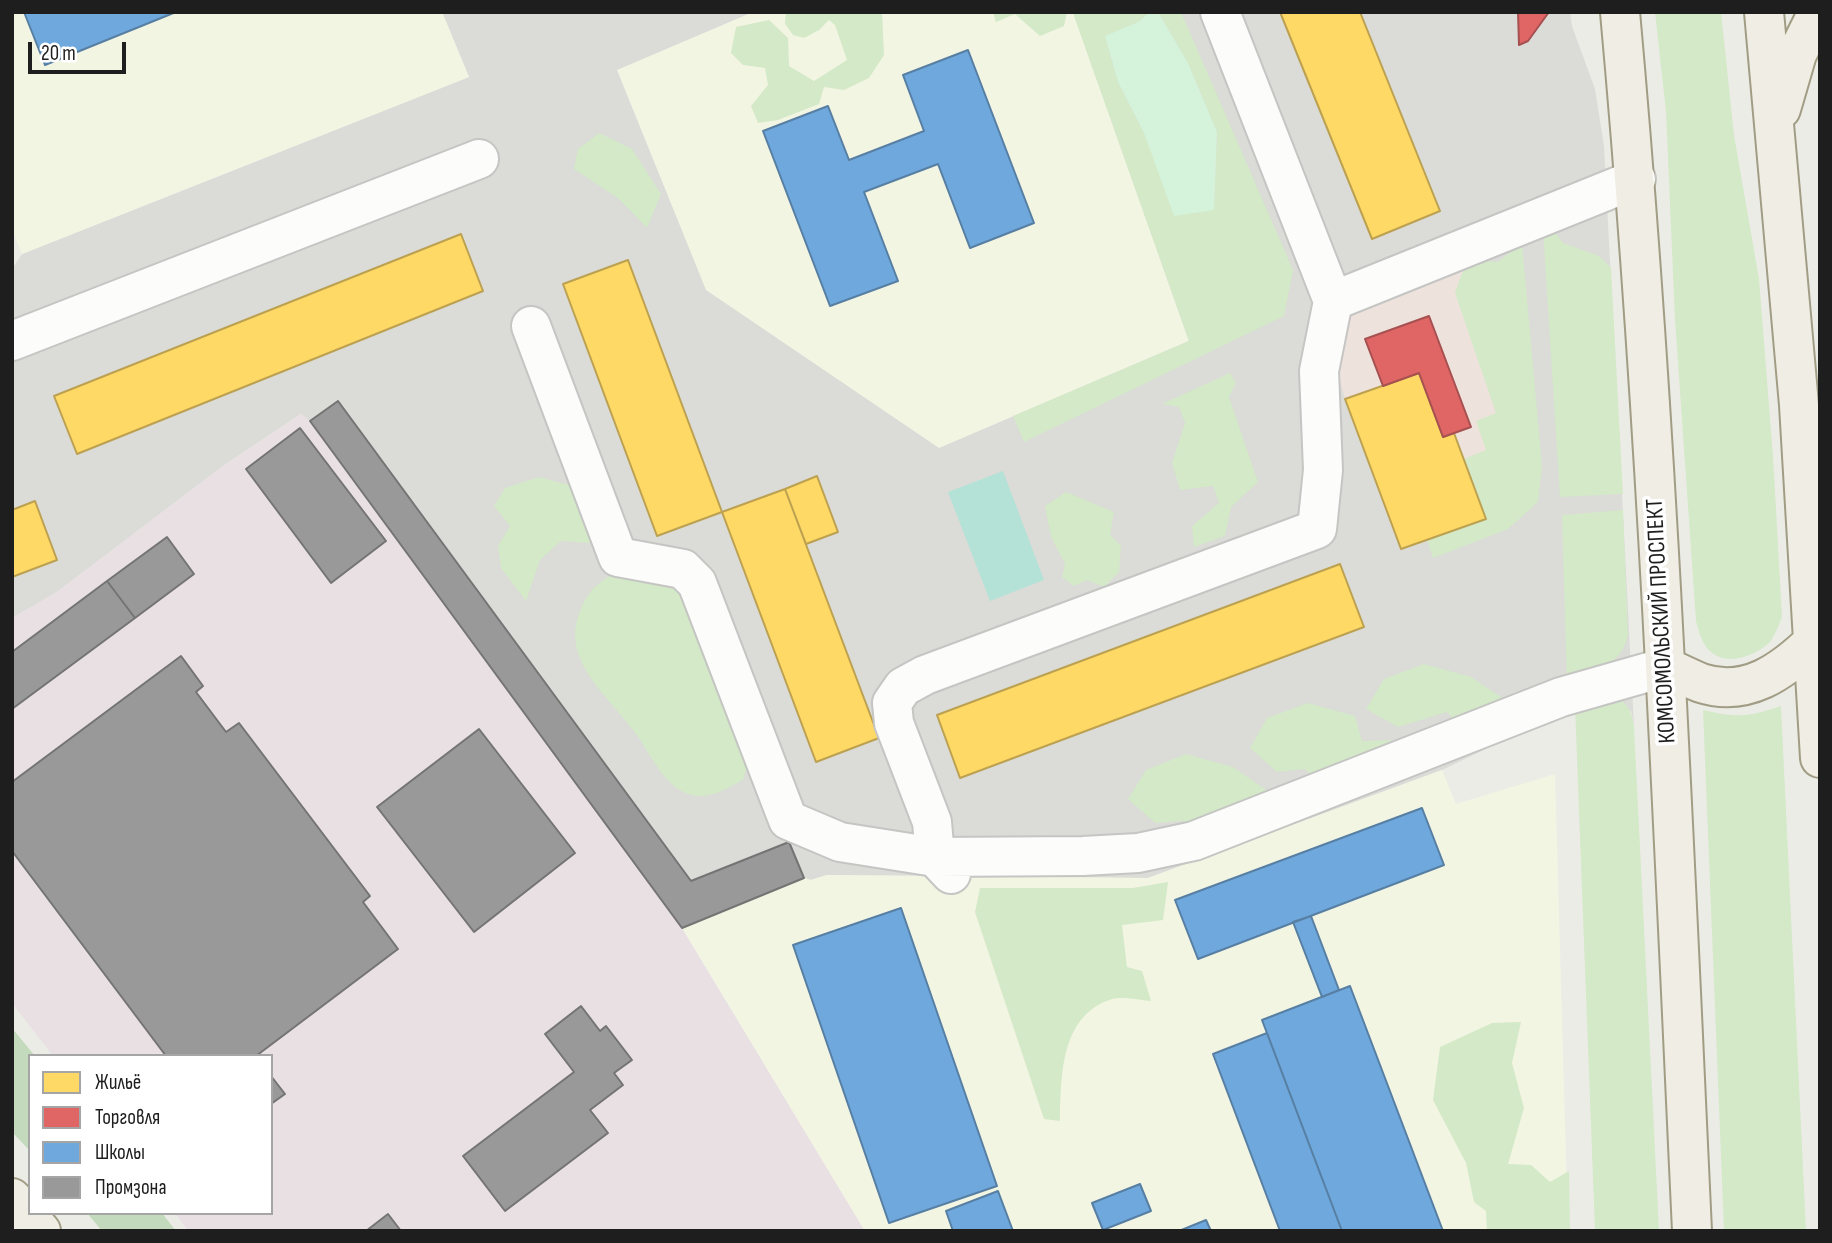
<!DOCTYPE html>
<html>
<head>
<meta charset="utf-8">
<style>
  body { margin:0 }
  #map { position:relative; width:1832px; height:1243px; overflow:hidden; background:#ecece7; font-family:"Sofia Sans Condensed",sans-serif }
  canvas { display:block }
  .frame { position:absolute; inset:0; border:14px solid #1e1e1e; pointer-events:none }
  .legend { position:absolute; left:28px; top:1054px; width:245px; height:161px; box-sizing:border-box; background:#fff; border:2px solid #a5a5a5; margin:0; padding:9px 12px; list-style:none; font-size:21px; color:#1e1e1e }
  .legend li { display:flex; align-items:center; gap:14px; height:35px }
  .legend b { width:35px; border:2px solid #a5a5a5 }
  .scale { position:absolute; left:28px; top:42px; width:98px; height:32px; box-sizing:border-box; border:4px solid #1e1e1e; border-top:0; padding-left:9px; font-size:21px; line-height:24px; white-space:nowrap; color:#1e1e1e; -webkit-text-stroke:5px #fff; paint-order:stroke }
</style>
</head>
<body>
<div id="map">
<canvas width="1832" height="1243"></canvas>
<div class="frame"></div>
<ul class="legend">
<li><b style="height:19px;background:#ffd966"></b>Жильё</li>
<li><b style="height:19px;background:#e06666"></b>Торговля</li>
<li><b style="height:19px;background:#6fa8dc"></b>Школы</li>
<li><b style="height:19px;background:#999"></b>Промзона</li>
</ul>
<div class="scale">20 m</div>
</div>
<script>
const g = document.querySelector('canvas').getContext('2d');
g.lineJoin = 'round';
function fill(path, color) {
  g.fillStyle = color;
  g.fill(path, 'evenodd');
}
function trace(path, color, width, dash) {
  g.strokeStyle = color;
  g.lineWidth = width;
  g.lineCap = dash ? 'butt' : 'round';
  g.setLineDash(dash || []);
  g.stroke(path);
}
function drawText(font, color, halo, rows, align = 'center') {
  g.font = font + ' "Sofia Sans Condensed",sans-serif';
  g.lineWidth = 7;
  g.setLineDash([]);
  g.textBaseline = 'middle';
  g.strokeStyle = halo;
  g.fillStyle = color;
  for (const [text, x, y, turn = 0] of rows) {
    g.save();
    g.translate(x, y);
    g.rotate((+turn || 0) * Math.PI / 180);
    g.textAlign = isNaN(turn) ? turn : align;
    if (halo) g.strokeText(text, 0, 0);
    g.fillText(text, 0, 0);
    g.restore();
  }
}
fill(new Path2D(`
  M442,12H1570L1572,26L1595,89L1604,146L1634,726L1631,711L1575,706L1442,770L1148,878L827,875L811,880L804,878L789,842L691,881L338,401L310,421L301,414L223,466L57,592L12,618V269L22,254L469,77Z`), '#dbdbd8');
fill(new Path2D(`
  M1476,260L1487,381L1496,413L1487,450L1464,459L1454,433L1470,426L1429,316L1366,339L1383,386L1345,399L1335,364L1347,311Z`), '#eee2dd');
fill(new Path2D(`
  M301,414L310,421L682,928L865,1231H188L175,1213H271V1056H53L12,1003V618L57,592L223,466Z`), '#e9e0e4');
fill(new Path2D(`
  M12,12H442L469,77L22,254L12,230Z
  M753,12H1073L1189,341L939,448L706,290L617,70Z
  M1442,770L1456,804L1555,774L1568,1231H865L682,928L804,878L811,880L827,875L1148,878Z`), '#f3f5e3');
fill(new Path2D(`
  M786,12H882L884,55L869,78L844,90L824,87L819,104L778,120L758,123L751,106L768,85L765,68L743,65L731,53L736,27L769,20L788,38L789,66L814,81L847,60L835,25L829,20L819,30L804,38L793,35L785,24Z
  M993,12H1067L1064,26L1040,36L1015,14L996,22Z
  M1150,12L1138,22L1105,36L1118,82L1144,133L1214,209L1217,132L1188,63L1158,12H1181L1293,270L1284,316L1024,442L1013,416L1189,341L1073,13Z
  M1655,12H1721L1734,135L1759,279L1773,456L1782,617C1779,625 1775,635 1770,642C1756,656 1726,667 1710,651C1702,644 1699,632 1696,621L1675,320L1666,112Z
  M599,133L632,149L661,194L647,228L619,199L574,169L578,149Z
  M1551,227L1563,243L1599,256L1611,268L1623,494L1560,497L1543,230Z
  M1522,243L1542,466L1538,502L1508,529L1433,558L1427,540L1486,518L1464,459L1486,450L1476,421L1496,413L1455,293L1462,273L1476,260L1498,262Z
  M1230,373L1236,383L1229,397L1258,482L1231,507L1225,536L1194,547L1192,526L1219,503L1213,486L1180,490L1172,463L1185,423L1179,407L1162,404Z
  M539,477L569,485L585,513L590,543L561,541L540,560L526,601L501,568L498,546L510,526L494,506L505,488Z
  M1066,492L1114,512L1110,535L1121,546L1119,572L1104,587L1087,580L1074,586L1062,577L1065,564L1051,537L1045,506Z
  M1623,510L1628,635C1621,666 1594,673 1567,685L1562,515Z
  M625,569L687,590L750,756L743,780C725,789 708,801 688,794C662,785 649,750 633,730C606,694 560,659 580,611C590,586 602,579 625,569Z
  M1424,664L1471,677L1507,701L1463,731L1447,712L1398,727L1366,709L1384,679Z
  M1612,696C1628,702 1631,710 1634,726L1659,1231H1595L1575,706Z
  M1308,703L1355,716L1362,741L1391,740L1378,762L1320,783L1305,769L1277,772L1250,748L1267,718Z
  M1781,706L1806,1231H1724L1703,710C1738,718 1747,717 1781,706Z
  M1186,754L1233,767L1269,792L1199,834L1183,821L1155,823L1128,799L1146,770Z
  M1168,882L1163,920L1122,925L1127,967L1142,971L1151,1001C1140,1000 1123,996 1112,999C1060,1015 1061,1077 1060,1121L1044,1119L975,912L980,888H1133Z
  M1521,1022L1512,1063L1524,1108L1508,1164L1531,1165L1550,1182L1569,1171L1570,1231H1487L1486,1211L1474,1202L1466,1163L1433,1100L1440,1047L1492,1023Z`), '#d3e9c7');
fill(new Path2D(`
  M12,1028L35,1056H30V1151L12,1132Z
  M87,1213H162L176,1231H102Z`), '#c3dabd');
fill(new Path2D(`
  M1150,12H1158L1188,63L1217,132L1214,210L1174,216L1144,133L1118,82L1105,36L1138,22Z`), '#d5f2db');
fill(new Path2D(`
  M1003,471L1044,580L990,601L948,492Z`), '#b4e2d6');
const homes = new Path2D(`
  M1280,12H1360L1440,211L1372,239Z
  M461,234L483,291L77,454L54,396Z
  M628,260L722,512L657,536L563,284Z
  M1419,373L1443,437L1454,433L1486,519L1401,549L1345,399Z
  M817,476L838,532L806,544L785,489Z
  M785,489L879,738L816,762L722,512Z
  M35,501L57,560L12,577V510Z
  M1340,564L1364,627L960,778L937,715Z`);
fill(homes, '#ffd966');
trace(homes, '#bca150', 2);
const shops = new Path2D(`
  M1518,12H1549L1528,41L1519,45Z
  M1429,316L1471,427L1443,437L1419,373L1383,386L1365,339Z`);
fill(shops, '#e06666');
trace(shops, '#a65050', 2);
const schools = new Path2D(`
  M24,12H176L45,65Z
  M968,50L1034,223L970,248L938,164L864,192L898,281L830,306L763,131L828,106L849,160L924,131L903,75Z
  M1422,808L1444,865L1198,959L1175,900Z
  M901,908L997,1186L889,1223L793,945Z
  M1311,916L1339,990L1322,997L1293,922Z
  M1350,986L1377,1057L1443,1231H1342L1262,1020Z
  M1267,1033L1342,1231H1280L1213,1054Z
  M1140,1184L1151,1211L1103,1230L1092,1203Z
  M998,1191L1013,1231H953L946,1211Z
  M1206,1220L1211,1231H1179Z`);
fill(schools, '#6fa8dc');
trace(schools, '#577fa3', 2);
const industry = new Path2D(`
  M338,401L691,881L789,842L804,878L682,928L310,421Z
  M300,428L386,541L331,583L246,469Z
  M167,537L194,574L135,618L107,581Z
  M107,581L135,618L12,709V652Z
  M181,656L203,686L196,692L226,732L239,723L370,896L363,902L398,949L256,1056H166L12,851V782Z
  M479,729L575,853L474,932L377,807Z
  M581,1006L600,1031L606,1026L632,1060L614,1073L623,1085L590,1110L608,1133L505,1211L463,1156L574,1072L545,1034Z
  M271,1076L285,1094L271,1104Z
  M388,1214L401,1231H366Z`);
fill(industry, '#999');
trace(industry, '#747474', 2);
const minor = new Path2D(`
  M1333,301L1636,179
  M531,326L618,557L683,569L697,583L788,820L840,842L935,857L1083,856L1138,853L1194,841L1561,697L1666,667
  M12,341L479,159
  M951,874L935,857L932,822L894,723L892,703L903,687L925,675L1317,529L1323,470L1319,371L1333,301L1220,12`);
const major = new Path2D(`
  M1620,12C1657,417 1673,824 1692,1231
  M1764,12L1799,405L1820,758
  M1781,109L1797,54L1818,12
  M1666,667C1677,672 1689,678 1701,683C1747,698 1783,671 1814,641
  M12,1198L41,1231`);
trace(minor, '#c5c5c3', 42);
trace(major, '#a19d85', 42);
trace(minor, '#fcfcfb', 38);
trace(major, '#f0ede4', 38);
drawText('24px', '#1e1e1e', '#fff', [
  ["КОМСОМОЛЬСКИЙ ПРОСПЕКТ",1662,621,-93]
]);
</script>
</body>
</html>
